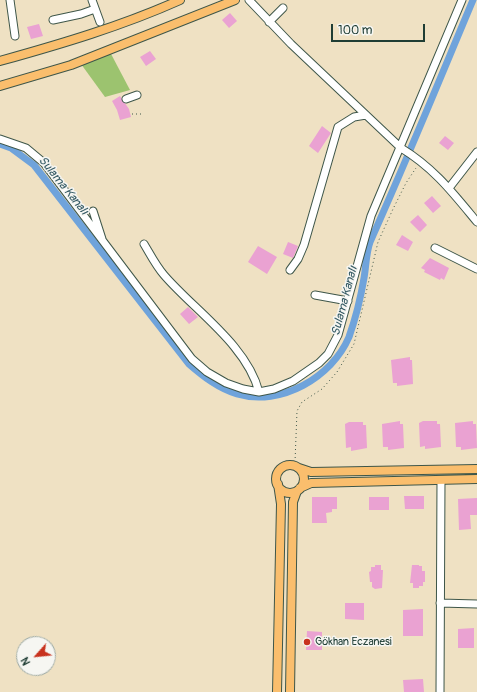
<!DOCTYPE html>
<html>
<head>
<meta charset="utf-8">
<style>
  body { margin:0 }
  #map { position:relative; width:477px; height:692px; overflow:hidden; background:#efe1c3; font-family:Pangolin,sans-serif }
  canvas { display:block }
  .north { position:absolute; left:16px; top:636px; width:40px; height:40px; box-sizing:border-box; background:#f6f6f2; border:1px solid #a0aca6; border-radius:50%; rotate:243deg; font-size:11px; font-weight:700; line-height:16px; text-align:center; color:#1f3d34 }
  .north::after { content:''; display:block; margin:auto; width:14px; height:18px; background:#c8321e; clip-path:polygon(50% 0,100% 100%,50% 72%,0 100%) }
  .scale { position:absolute; left:331px; top:24px; width:94px; height:18px; box-sizing:border-box; border:2px solid #1f3d34; border-top:0; padding-left:5px; font-size:12px; line-height:14px; white-space:nowrap; color:#1f3d34; -webkit-text-stroke:3px #f6f6f2; paint-order:stroke }
</style>
</head>
<body>
<div id="map">
<canvas width="477" height="692"></canvas>
<div class="north">N</div>
<div class="scale">100 m</div>
</div>
<script>
const g = document.querySelector('canvas').getContext('2d');
g.lineJoin = 'round';
function fill(path, color) {
  g.fillStyle = color;
  g.fill(path, 'evenodd');
}
function trace(path, color, width, dash) {
  g.strokeStyle = color;
  g.lineWidth = width;
  g.lineCap = dash ? 'butt' : 'round';
  g.setLineDash(dash || []);
  g.stroke(path);
}
function drawText(font, color, halo, rows, align = 'center') {
  g.font = font + ' Pangolin,sans-serif';
  g.lineWidth = 3;
  g.setLineDash([]);
  g.textBaseline = 'middle';
  g.strokeStyle = halo;
  g.fillStyle = color;
  for (const [text, x, y, turn = 0] of rows) {
    g.save();
    g.translate(x, y);
    g.rotate((+turn || 0) * Math.PI / 180);
    g.textAlign = isNaN(turn) ? turn : align;
    if (halo) g.strokeText(text, 0, 0);
    g.fillText(text, 0, 0);
    g.restore();
  }
}
fill(new Path2D(`
  M110,52L130,90L105,97L81,64Z`), '#9cc36f');
trace(new Path2D(`
  M0,144L11,148L34,165L189,364C204,377 218,388 237,394C281,407 332,377 349,337C355,320 361,296 364,278C366,267 366,253 370,242C406,162 439,81 473,0`), '#6fa3db', 7);
fill(new Path2D(`
  M230,13L237,21L229,28L222,20Z
  M39,24L43,36L31,39L27,27Z
  M150,51L156,59L146,66L140,57Z
  M120,96L129,109L131,117L120,120L117,110L112,101Z
  M322,126L331,133L318,153L309,146Z
  M445,136L454,143L448,150L439,143Z
  M432,196L441,206L433,213L424,203Z
  M418,215L427,225L420,232L410,222Z
  M402,235L413,242L408,251L396,245Z
  M288,242L298,246L293,258L283,254Z
  M258,246L277,257L267,274L248,262Z
  M430,258L449,268L444,280L441,278L440,280L424,272L425,270L421,268Z
  M188,307L198,317L189,324L180,314Z
  M410,357V360H412L413,384L397,386V383H393L391,360Z
  M400,421V424H403L404,448L388,450V447H383L382,424Z
  M423,421H437V424H440L441,447L425,449V446L420,447L419,423Z
  M473,421V424H476L477,448L461,450V447H456L455,423Z
  M349,422H363V425H366L367,448L351,451V447L346,448L345,424Z
  M404,496H424V509H405Z
  M312,497H337V509H332V512L326,513L327,523H312Z
  M369,497H389V510H369Z
  M477,498V515H470L471,529L459,530L458,499Z
  M375,565H381V570H383L382,588L375,589L372,587V582H370L369,572L371,571V567H375Z
  M412,565H419V566H422V571H425V582H423V586H419V588H413V583H410Z
  M345,603H364V620L345,619Z
  M423,609V636H403V610Z
  M474,628V648H458V629Z
  M307,631L322,632V650H306Z
  M423,679L424,692H404L403,680Z`), '#eaa2d2');
const minor = new Path2D(`
  M10,0L15,36
  M92,0L100,22
  M249,0L291,44L401,148C434,168 453,193 477,222
  M53,20L81,14L95,9
  M269,22L283,8
  M126,99L137,95
  M0,139L26,148L44,163L192,359L207,372L226,383L243,389L259,392L274,389L293,381L319,363L328,354L338,335L371,216L462,0
  M449,188L477,152
  M93,211L102,239
  M144,244C150,254 156,266 164,275C194,310 247,345 259,392
  M435,248L477,269
  M290,270L298,259L304,245L338,127L354,117L366,115
  M315,295L348,301
  M440,603L477,604
  M440,692L441,480`);
const major = new Path2D(`
  M0,61C61,44 122,26 180,0
  M0,86L71,65L235,0
  M276 479a14 14 0 1 1 28 0a14 14 0 1 1-28 0Z
  M299,468L311,472L477,469
  M300,488L311,483L477,479
  M277,692L281,504L278,484
  M290,692L293,502L297,491`);
trace(minor, '#3e5649', 9);
trace(major, '#3e5649', 10);
trace(new Path2D(`
  M132,114H142
  M295,462L297,411L302,402L322,389L337,372L354,344L378,242L393,209L406,183L416,168`), '#3e5649', 1, [1, 3]);
trace(minor, '#fff', 7);
trace(major, '#fabe6d', 8);
for (const [x, y, r, color] of [
  [307,642,4,"#c8321e"]
]) {
  const dot = new Path2D();
  dot.arc(x, y, r, 0, 2 * Math.PI);
  g.fillStyle = color;
  g.fill(dot);
  trace(dot, '#f6f6f2', 1.5);
}
drawText('11px', '#1f3d34', '#f6f6f2', [
  ["Gökhan Eczanesi",315,642]
], 'left');
drawText('italic 12px', '#375c66', '#f6f6f2', [
  ["Sulama Kanalı",63,186,51],
  ["Sulama Kanalı",345,301,-75]
]);
</script>
</body>
</html>
